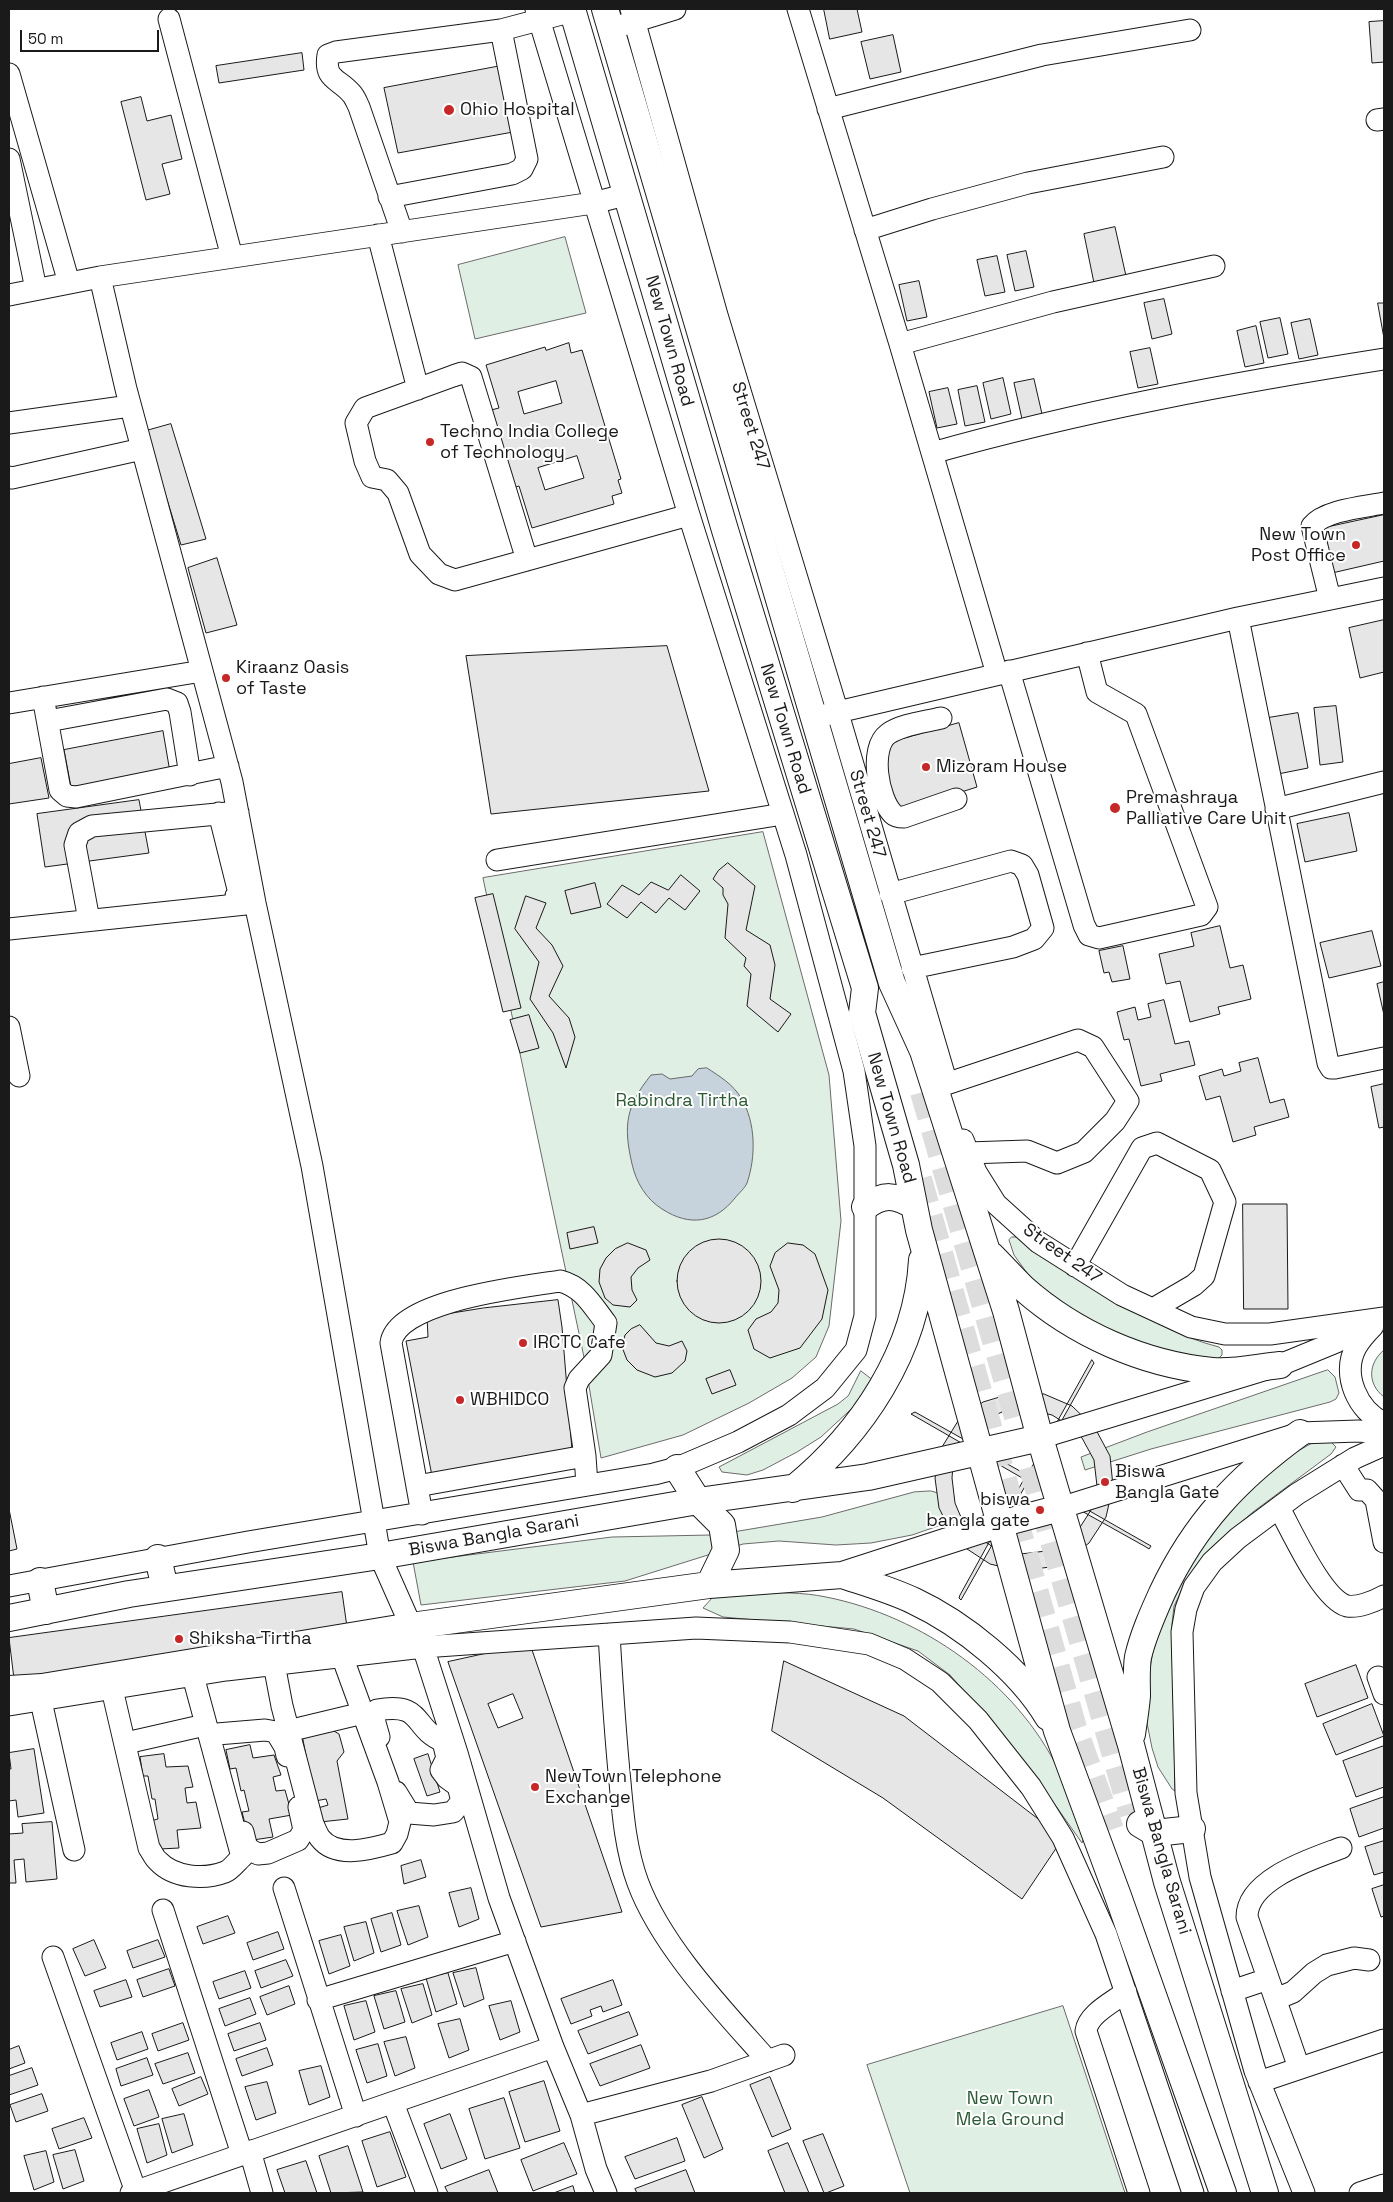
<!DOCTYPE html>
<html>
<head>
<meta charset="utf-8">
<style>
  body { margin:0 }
  #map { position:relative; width:1393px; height:2202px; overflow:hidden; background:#fff; font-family:"Space Grotesk",sans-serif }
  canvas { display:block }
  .frame { position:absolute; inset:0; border:10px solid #1a1a1a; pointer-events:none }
  .scale { position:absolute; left:20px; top:30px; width:139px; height:22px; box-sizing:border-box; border:2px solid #1a1a1a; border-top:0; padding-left:6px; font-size:15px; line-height:18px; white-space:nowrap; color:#1a1a1a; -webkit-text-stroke:4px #fff; paint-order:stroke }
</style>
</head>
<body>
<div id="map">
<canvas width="1393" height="2202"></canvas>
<div class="frame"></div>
<div class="scale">50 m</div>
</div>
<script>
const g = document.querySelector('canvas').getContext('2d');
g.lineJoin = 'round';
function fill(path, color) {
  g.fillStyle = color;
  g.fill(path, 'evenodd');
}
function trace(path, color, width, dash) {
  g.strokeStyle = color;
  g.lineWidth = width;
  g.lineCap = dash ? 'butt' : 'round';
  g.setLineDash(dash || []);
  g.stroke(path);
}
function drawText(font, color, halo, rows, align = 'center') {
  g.font = font + ' "Space Grotesk",sans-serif';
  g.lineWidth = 4;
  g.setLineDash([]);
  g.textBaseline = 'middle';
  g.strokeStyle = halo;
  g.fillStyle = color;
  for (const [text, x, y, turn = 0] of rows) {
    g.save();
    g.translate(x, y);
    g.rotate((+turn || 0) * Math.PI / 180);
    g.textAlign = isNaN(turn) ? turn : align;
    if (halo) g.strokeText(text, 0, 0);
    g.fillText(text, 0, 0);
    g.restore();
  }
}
const green = new Path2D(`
  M565,237L586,313L475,339L458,265Z
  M763,832L829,1075L841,1221L829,1326L816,1357L792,1378L749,1403L683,1435L601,1458L585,1362L483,878Z
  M1012,1237H1016C1050,1259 1085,1282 1121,1303C1153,1321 1183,1338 1219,1347L1222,1350V1355L1218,1359L1166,1354L1099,1329L1042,1289L1027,1273L1014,1255L1009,1240Z
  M1384,1350V1397C1367,1384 1368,1363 1384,1350Z
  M1328,1370L1335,1377L1339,1393L1336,1399L1330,1402L1151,1449L1085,1470L1081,1457L1147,1432Z
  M861,1371L874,1381L861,1400L821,1437L797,1452L763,1470L747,1475L722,1472L719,1467L838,1404L848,1396Z
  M1330,1441L1336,1447L1331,1454L1253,1512L1212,1547L1197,1564L1184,1586L1174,1606L1172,1624L1175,1791L1172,1789L1158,1767L1152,1748L1147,1723L1146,1691L1153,1651L1174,1583L1235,1498L1296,1452L1314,1442Z
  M931,1491L945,1495L948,1519L944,1524L912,1535L871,1543L836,1545L779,1541L743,1544L625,1581L421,1605L413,1562L612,1537L711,1535L739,1531L822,1517L914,1492Z
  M754,1592C778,1593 803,1592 826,1597C922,1616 1016,1682 1059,1771C1069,1791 1077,1813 1085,1834L1082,1843L1034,1775L987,1717L950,1675L918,1651L854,1629L723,1617L703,1608L713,1597Z
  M1063,2006L1125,2193H910L867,2065Z`);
fill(green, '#e0efe3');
trace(green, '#6a6a6a', 1);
const water = new Path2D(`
  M707,1068C719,1076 733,1084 741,1098C756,1122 756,1157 747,1183C745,1188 739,1193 735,1198C715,1223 690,1227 662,1209C646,1199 636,1182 632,1164C623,1125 626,1106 651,1075L662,1074L670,1079L692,1076L698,1069Z`);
fill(water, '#c6d2dc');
trace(water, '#6a6a6a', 1);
const building = new Path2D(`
  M824,9H857L862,32L830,39Z
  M1384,21V62L1372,63L1369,22Z
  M893,35L901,72L870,79L861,42Z
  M302,53L304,70L219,83L216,66Z
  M501,66L513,132L398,153L384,88Z
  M141,97L147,121L171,115L182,159L162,164L170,194L146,200L121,102Z
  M1115,227L1126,276L1094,283L1084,234Z
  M1026,251L1034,287L1015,291L1007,255Z
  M997,256L1005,292L985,296L977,260Z
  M919,281L927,317L907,321L899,285Z
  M1164,299L1172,334L1152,339L1144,303Z
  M1378,303H1384V338Z
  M1280,318L1288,354L1268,358L1260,322Z
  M1310,319L1318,355L1299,359L1291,323Z
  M1256,326L1264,363L1245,367L1237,331Z
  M569,343L571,353L582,350L621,479L618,480L622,493L612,496L614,504L532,528L519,486L510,489L487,411L499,408L486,365L545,347L546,350ZM556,381L562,403L524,414L518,392ZM577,456L584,478L545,490L538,468Z
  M1150,348L1158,384L1138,388L1130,352Z
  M1003,378L1011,414L991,419L983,383Z
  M1034,379L1042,414L1022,419L1014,383Z
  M977,386L985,422L965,426L958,390Z
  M948,388L957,424L937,428L929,392Z
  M171,424L206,539L181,545L146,431Z
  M1384,515V561L1332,573L1324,528Z
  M217,558L237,625L206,633L188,568Z
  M1384,620V672L1360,678L1349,628Z
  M667,646L709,791L491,814L466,656Z
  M1336,706L1343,762L1320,765L1314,708Z
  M1298,713L1308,768L1278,774L1268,718Z
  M959,723L977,787L895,813L883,750L888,743Z
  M163,731L172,784L74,803L64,750Z
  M41,758L49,798L9,804V764Z
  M139,800L149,853L45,867L37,814Z
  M1349,813L1357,851L1305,862L1297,824Z
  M728,863L755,886L746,930L770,945L775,965L770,999L791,1014L778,1032L747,1006L751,974L744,966L746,958L725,938L728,904L723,895V888L713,879L718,871Z
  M681,875L700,891L685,910L669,898L656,913L641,902L627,918L607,904L622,885L639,895L651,882L668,890Z
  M595,883L601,907L571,914L565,891Z
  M493,894L521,1008L503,1012L475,898Z
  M526,896L546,903L536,928L552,945L563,966L549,996L569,1018L575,1037L566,1068L553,1033L530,999L539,962L515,929Z
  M1220,926L1230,968L1243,965L1251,999L1218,1007L1220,1014L1190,1022L1180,981L1166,984L1159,954L1194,946L1191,933Z
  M1372,931L1381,966L1329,978L1320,943Z
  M1123,946L1130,979L1112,982L1109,972L1104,973L1099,951Z
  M1384,982V1015L1377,984Z
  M1164,1000L1175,1044L1189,1041L1195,1065L1160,1074L1162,1081L1141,1086L1129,1039L1124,1040L1117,1012L1135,1007L1138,1020L1151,1017L1148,1004Z
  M529,1015L539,1048L520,1053L510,1020Z
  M1258,1058L1270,1103L1284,1099L1289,1117L1254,1127L1256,1135L1233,1142L1220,1096L1206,1100L1199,1076L1222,1069L1224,1076L1241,1071L1239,1063Z
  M1384,1084V1127L1379,1128L1371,1087Z
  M1243,1204H1287L1288,1309H1244Z
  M594,1227L598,1243L570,1249L567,1233Z
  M677 1281a42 42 0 1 1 84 0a42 42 0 1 1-84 0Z
  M628,1243L646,1250L650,1260L638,1268L631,1277L632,1290L637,1300L630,1307L613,1305L605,1298L599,1282L600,1269L606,1258L615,1249Z
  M788,1243L803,1245L815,1254L828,1290L822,1319L800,1348L770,1358L754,1349L748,1330L756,1319L771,1312L778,1303L779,1290L770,1266L775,1253Z
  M558,1300L562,1327L572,1450L432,1476L406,1341L428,1337L427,1317L483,1308Z
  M640,1325L656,1343L669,1346L682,1341L687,1351L685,1361L672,1373L655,1377L637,1370L627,1360L622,1347L625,1335L631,1329Z
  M1092,1360L1094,1363L1030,1477L1151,1546L1149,1549L1146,1547L1028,1481L961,1600L959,1598L960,1595L1024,1479L911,1414L915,1412L1027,1475Z
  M730,1370L736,1385L712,1394L706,1379Z
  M1028,1392L1044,1394L1072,1406L1095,1428L1110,1456L1113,1486L1106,1517L1089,1543L1065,1562L1050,1567L1020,1571L990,1564L964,1547L953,1536L939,1508L935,1478L942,1447L958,1421L983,1402L1013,1393ZM1027,1409L1052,1415L1073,1428L1082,1438L1094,1460L1097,1486L1091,1510L1077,1532L1068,1540L1046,1551L1021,1554L996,1549L975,1535L960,1515L955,1503L952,1478L953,1466L963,1443L971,1432L991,1417L1002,1412Z
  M9,1509L17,1549L9,1551Z
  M342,1592L349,1641L15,1687L9,1638Z
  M530,1644L622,1912L541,1927L448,1662Z
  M784,1661L904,1716L1063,1838L1022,1899L883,1798L772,1731Z
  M1356,1665L1368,1698L1317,1717L1305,1684Z
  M513,1694L523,1718L498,1728L488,1704Z
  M1372,1704L1384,1736L1336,1755L1323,1724Z
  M329,1728L339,1734L344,1752L337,1761L348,1819L320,1822L318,1808L328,1805L326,1799L315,1801L302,1735Z
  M250,1745L253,1758L274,1755L281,1775L273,1777L276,1791L285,1790L292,1815L269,1819L273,1837L253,1840L248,1835L242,1812L249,1811L244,1790L241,1791L236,1768L230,1769L226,1750Z
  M1384,1746V1787L1356,1797L1343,1761Z
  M34,1749L44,1813L18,1817L16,1800L9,1801V1769H11L9,1753Z
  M164,1754L166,1767L188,1766L193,1787L185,1788L187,1803L196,1802L201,1828L177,1830L179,1848L160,1849L150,1821L158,1819L155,1799H152L148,1776H143L140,1757Z
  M428,1754L440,1792L427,1796L414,1759Z
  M1384,1797V1828L1359,1837L1350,1809Z
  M52,1822L57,1879L26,1882L24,1859L14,1860L16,1883H9V1834L23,1833L22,1824Z
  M1384,1841V1872L1374,1875L1365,1847Z
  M421,1860L426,1877L404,1884L401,1866Z
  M1384,1885V1916L1381,1917L1372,1889Z
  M471,1888L479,1919L459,1927L449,1893Z
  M419,1906L428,1937L408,1945L397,1911Z
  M392,1913L401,1945L381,1952L371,1919Z
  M228,1916L235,1933L203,1944L197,1927Z
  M366,1922L374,1953L354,1961L344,1927Z
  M278,1932L284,1949L253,1960L247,1943Z
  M341,1935L350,1966L329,1974L319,1941Z
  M94,1940L106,1968L85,1976L73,1949Z
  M158,1940L165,1957L133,1968L127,1951Z
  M286,1960L293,1976L261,1988L255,1971Z
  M476,1968L484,1999L464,2007L453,1973Z
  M169,1969L175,1986L143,1997L137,1980Z
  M245,1971L251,1988L219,1999L213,1982Z
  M448,1973L457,2004L436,2012L426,1978Z
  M126,1980L132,1997L100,2007L94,1991Z
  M613,1980L622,2005L603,2012L601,2006L590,2010L592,2016L571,2024L561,1999Z
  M423,1984L432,2015L412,2023L401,1989Z
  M289,1986L295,2004L267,2015L260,1997Z
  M396,1991L405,2022L384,2029L374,1996Z
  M250,1998L256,2014L225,2026L219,2009Z
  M366,2001L375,2032L354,2040L344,2006Z
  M511,2001L520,2032L500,2040L489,2006Z
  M629,2012L638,2035L588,2054L578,2031Z
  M460,2019L469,2050L449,2058L438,2024Z
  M183,2023L189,2040L158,2051L152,2034Z
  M260,2023L266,2040L234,2051L228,2034Z
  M142,2032L148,2049L117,2060L111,2043Z
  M406,2037L415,2068L395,2076L384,2042Z
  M378,2044L387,2076L367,2083L356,2050Z
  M641,2045L650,2068L600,2086L590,2064Z
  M19,2046L25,2063L9,2069V2050Z
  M267,2048L273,2065L242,2076L236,2059Z
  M188,2053L195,2073L163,2084L155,2064Z
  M147,2058L153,2075L121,2086L116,2069Z
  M321,2066L330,2097L309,2105L299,2071Z
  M32,2068L38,2085L9,2095V2076Z
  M201,2077L208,2094L179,2106L172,2089Z
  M770,2077L791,2129L772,2137L750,2085Z
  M544,2081L560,2131L525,2142L509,2092Z
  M267,2082L276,2113L256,2120L245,2087Z
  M149,2090L159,2117L134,2126L124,2099Z
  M42,2094L48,2111L16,2122L10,2105Z
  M702,2097L723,2149L704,2158L682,2105Z
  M504,2098L520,2148L485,2159L469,2109Z
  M184,2114L193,2145L172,2153L162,2119Z
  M450,2114L467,2159L441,2169L424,2124Z
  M84,2118L92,2138L59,2149L52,2129Z
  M159,2124L167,2155L147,2163L137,2129Z
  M390,2132L406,2177L377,2187L362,2141Z
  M823,2134L844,2186L826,2193H824L803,2141Z
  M677,2138L685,2161L635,2179L625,2157Z
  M564,2143L577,2174L533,2191L521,2160Z
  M788,2143L809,2193H785L768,2151Z
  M348,2146L363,2192L331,2193L319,2156Z
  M75,2150L84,2181L63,2189L53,2155Z
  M46,2151L54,2182L34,2190L24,2156Z
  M306,2161L317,2193H285L277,2170Z
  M489,2170L498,2193H448L445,2187Z
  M686,2170L695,2193H637L635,2189Z
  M573,2186L575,2193H554Z`);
fill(building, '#e6e6e6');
trace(building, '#1a1a1a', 1);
trace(new Path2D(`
  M923,1092L1132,1814
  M919,1179L1074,1728L1111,1830`), '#ddd', 26, [26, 13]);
const minor = new Path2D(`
  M631,9L717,315L834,700L944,1074
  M798,9L900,344L997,674
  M169,19L232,257
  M623,25L675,9
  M9,74L69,283
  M828,109L1042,55L1190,30
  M1377,120L1384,119
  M9,159L36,289
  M389,197L512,174L522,169L527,159L501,30
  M865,230L932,209L1028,183L1163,157
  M402,232L359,107C357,103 355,97 351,93C338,78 324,80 328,55L336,52L501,30L573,11
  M378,235L418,389
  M100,277L126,389L232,782L255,903L312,1166L380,1556L411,1626L423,1647L457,1753L499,1898L553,2047L581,2115L596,2169L606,2193
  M9,295L100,277L593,203L625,195
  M900,344L1053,302L1214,266
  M9,423L130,406
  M932,453C1081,411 1232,383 1384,359
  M9,477L12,478L142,449
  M527,560L471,377L462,373L453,376L365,408L356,423L365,461L372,477L387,480L398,493L420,554L439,574L455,580L689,515
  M1330,599L1312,526C1325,510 1364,507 1384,503
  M1238,618L1328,1063L1331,1068H1335L1384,1058
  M1009,671L1084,925L1089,935L1099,938L1201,915L1207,907L1136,714L1097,692L1087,653
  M43,697L60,790L67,796L76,797L228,766
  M9,703L202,671
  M825,715L1238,618L1384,588
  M941,718C925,722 902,724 888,734C869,748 878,799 893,814C896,817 900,817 904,817L956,799
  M48,721L167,699L177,703L180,712L190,775
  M1276,809L1384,782
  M219,813L239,893L236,896
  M497,860L783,814
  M890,894L1011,861L1022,865L1028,875L1043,928L1034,939L1013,947L912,968
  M89,920L75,845L79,833L92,826L238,812
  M9,929L255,903
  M9,1027L19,1076
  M946,1084L1078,1040L1093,1047L1128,1101L1115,1121L1084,1152L1057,1163L1027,1151L968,1153
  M963,1140L976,1172L996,1204L1038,1242L1122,1295L1191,1327L1225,1334H1270L1384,1318
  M1075,1266L1142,1148L1157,1143L1210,1170L1225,1202L1204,1276L1194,1285L1153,1309
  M1373,1326C1367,1332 1360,1340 1356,1347C1341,1375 1358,1411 1384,1423
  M1040,1438L1280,1365L1336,1342L1364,1327
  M1343,1465L1359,1490H1367L1376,1500L1384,1542
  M417,1486L585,1456
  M1060,1508L1300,1433L1358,1431L1384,1433
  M1279,1508C1292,1531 1322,1599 1347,1606C1358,1608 1375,1601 1384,1596
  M422,1514L391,1343C397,1300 524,1287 560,1281C583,1287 592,1305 606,1323L601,1355L579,1379L575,1388L585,1456L587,1485
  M9,1586L248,1542L654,1474L677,1468L738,1442L789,1415L825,1388L856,1350L865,1316V1146L854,1071L796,855L689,515L536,9
  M609,1634C612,1684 615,1733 620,1782C623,1816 626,1851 638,1883C662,1947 723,2010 768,2061
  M274,1664L282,1706L313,1824C315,1828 317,1834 320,1838C336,1859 371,1849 392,1843L397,1834L400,1822L388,1782L342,1656
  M1378,1677L1384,1694
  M112,1689L149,1848C152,1852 154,1858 158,1861C174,1878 204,1880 225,1872C231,1870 237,1861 242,1857L193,1676
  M41,1701L74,1850
  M9,1705L226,1670L423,1647L696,1628L790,1632L869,1644L905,1659L940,1682L978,1720L1031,1787L1063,1838L1106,1934L1193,2193
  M288,1731L363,1713
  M217,1734L265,1730L276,1732L285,1747L287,1756
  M379,1737L373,1716L377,1710C425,1702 411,1728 443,1741L447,1758L441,1770
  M126,1743L205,1725
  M396,1792L409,1813L434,1815L453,1812L462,1801L458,1786L447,1778L441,1770L460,1763
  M243,1832L247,1848L258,1854L268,1853L298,1840L304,1830L299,1807
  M284,1888L356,2116
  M163,1910L242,2154
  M53,1957L136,2192
  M1232,1991L1268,1979
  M1126,1992C1113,2002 1088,2014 1086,2031L1139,2193
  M1276,1999L1293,1992L1314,1973L1327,1965L1354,1958L1369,1960
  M318,2000L515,1941
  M1299,2068L1247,1917C1247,1879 1312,1859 1341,1848
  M1259,2082L1384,2040
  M393,2103L427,2193
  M581,2115L711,2081L784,2055
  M250,2151L262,2193
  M131,2193L553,2047
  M1304,2193L1255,2071L1200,1877L1186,1793L1182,1632L1186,1609L1194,1587L1212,1562L1238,1538L1297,1494L1355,1458L1384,1445
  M1360,2193L1384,2185`);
const major = new Path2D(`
  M572,9L725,530L865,988L862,1013L906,1165L919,1230L1057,1731L1118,1896L1223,2193
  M605,9L892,983L923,1051L1006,1311L1040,1438L1131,1745L1167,1882L1265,2193
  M865,1207C884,1193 895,1195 914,1206
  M991,1255C1002,1266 1012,1277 1023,1288C1075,1334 1143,1364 1212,1371C1234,1373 1259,1367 1280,1365
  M677,1468L698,1501L722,1525L726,1550L709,1585
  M793,1489C862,1433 917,1351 922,1260
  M158,1558L165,1588
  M842,1575C866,1583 891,1590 914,1601C963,1624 1020,1670 1048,1717
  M40,1581L46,1611
  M9,1618L129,1594L380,1556L698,1501L868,1477L1040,1438
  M9,1689L42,1687L411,1626L709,1585L842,1575L1000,1524L1060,1508
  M1132,1734C1134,1721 1136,1708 1137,1696C1137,1683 1136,1670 1138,1657C1143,1635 1153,1613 1162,1593C1195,1523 1238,1478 1300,1433
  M1140,1824L1155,1833L1192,1829`);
trace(minor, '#1a1a1a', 23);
trace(major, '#1a1a1a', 28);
trace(minor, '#fff', 21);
trace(major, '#fff', 26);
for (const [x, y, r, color] of [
  [449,110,6,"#c62828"],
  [430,442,5,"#c62828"],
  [1356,545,5,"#c62828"],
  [226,678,5,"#c62828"],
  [926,767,5,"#c62828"],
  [1115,808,6,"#c62828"],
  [523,1343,5,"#c62828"],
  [460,1400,5,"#c62828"],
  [1105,1482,5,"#c62828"],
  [1040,1510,5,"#c62828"],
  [179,1639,5,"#c62828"],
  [535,1787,5,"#c62828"]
]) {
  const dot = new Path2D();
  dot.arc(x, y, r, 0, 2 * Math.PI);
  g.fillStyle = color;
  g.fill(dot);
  trace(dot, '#fff', 2);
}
drawText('18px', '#1a1a1a', '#fff', [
  ["Ohio Hospital",460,110],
  ["Techno India College",440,432],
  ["of Technology",440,453],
  ["New Town",1346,535,"right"],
  ["Post Office",1346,556,"right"],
  ["Kiraanz Oasis",236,668],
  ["of Taste",236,689],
  ["Mizoram House",936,767],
  ["Premashraya",1126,798],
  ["Palliative Care Unit",1126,819],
  ["IRCTC Cafe",533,1343],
  ["WBHIDCO",470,1400],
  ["Biswa",1115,1472],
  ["Bangla Gate",1115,1493],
  ["biswa",1030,1500,"right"],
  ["bangla gate",1030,1521,"right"],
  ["Shiksha Tirtha",189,1639],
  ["NewTown Telephone",545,1777],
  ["Exchange",545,1798]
], 'left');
drawText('18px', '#1a1a1a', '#fff', [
  ["New Town Road",669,341,74],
  ["Street 247",750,426,73],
  ["New Town Road",785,729,73],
  ["Street 247",867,814,74],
  ["New Town Road",891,1118,74],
  ["Street 247",1062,1254,35],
  ["Biswa Bangla Sarani",494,1536,-10],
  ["Biswa Bangla Sarani",1161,1851,74]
]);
drawText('18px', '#2b5a34', '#fff', [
  ["Rabindra Tirtha",682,1101],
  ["New Town",1010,2099],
  ["Mela Ground",1010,2120]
]);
</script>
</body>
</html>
